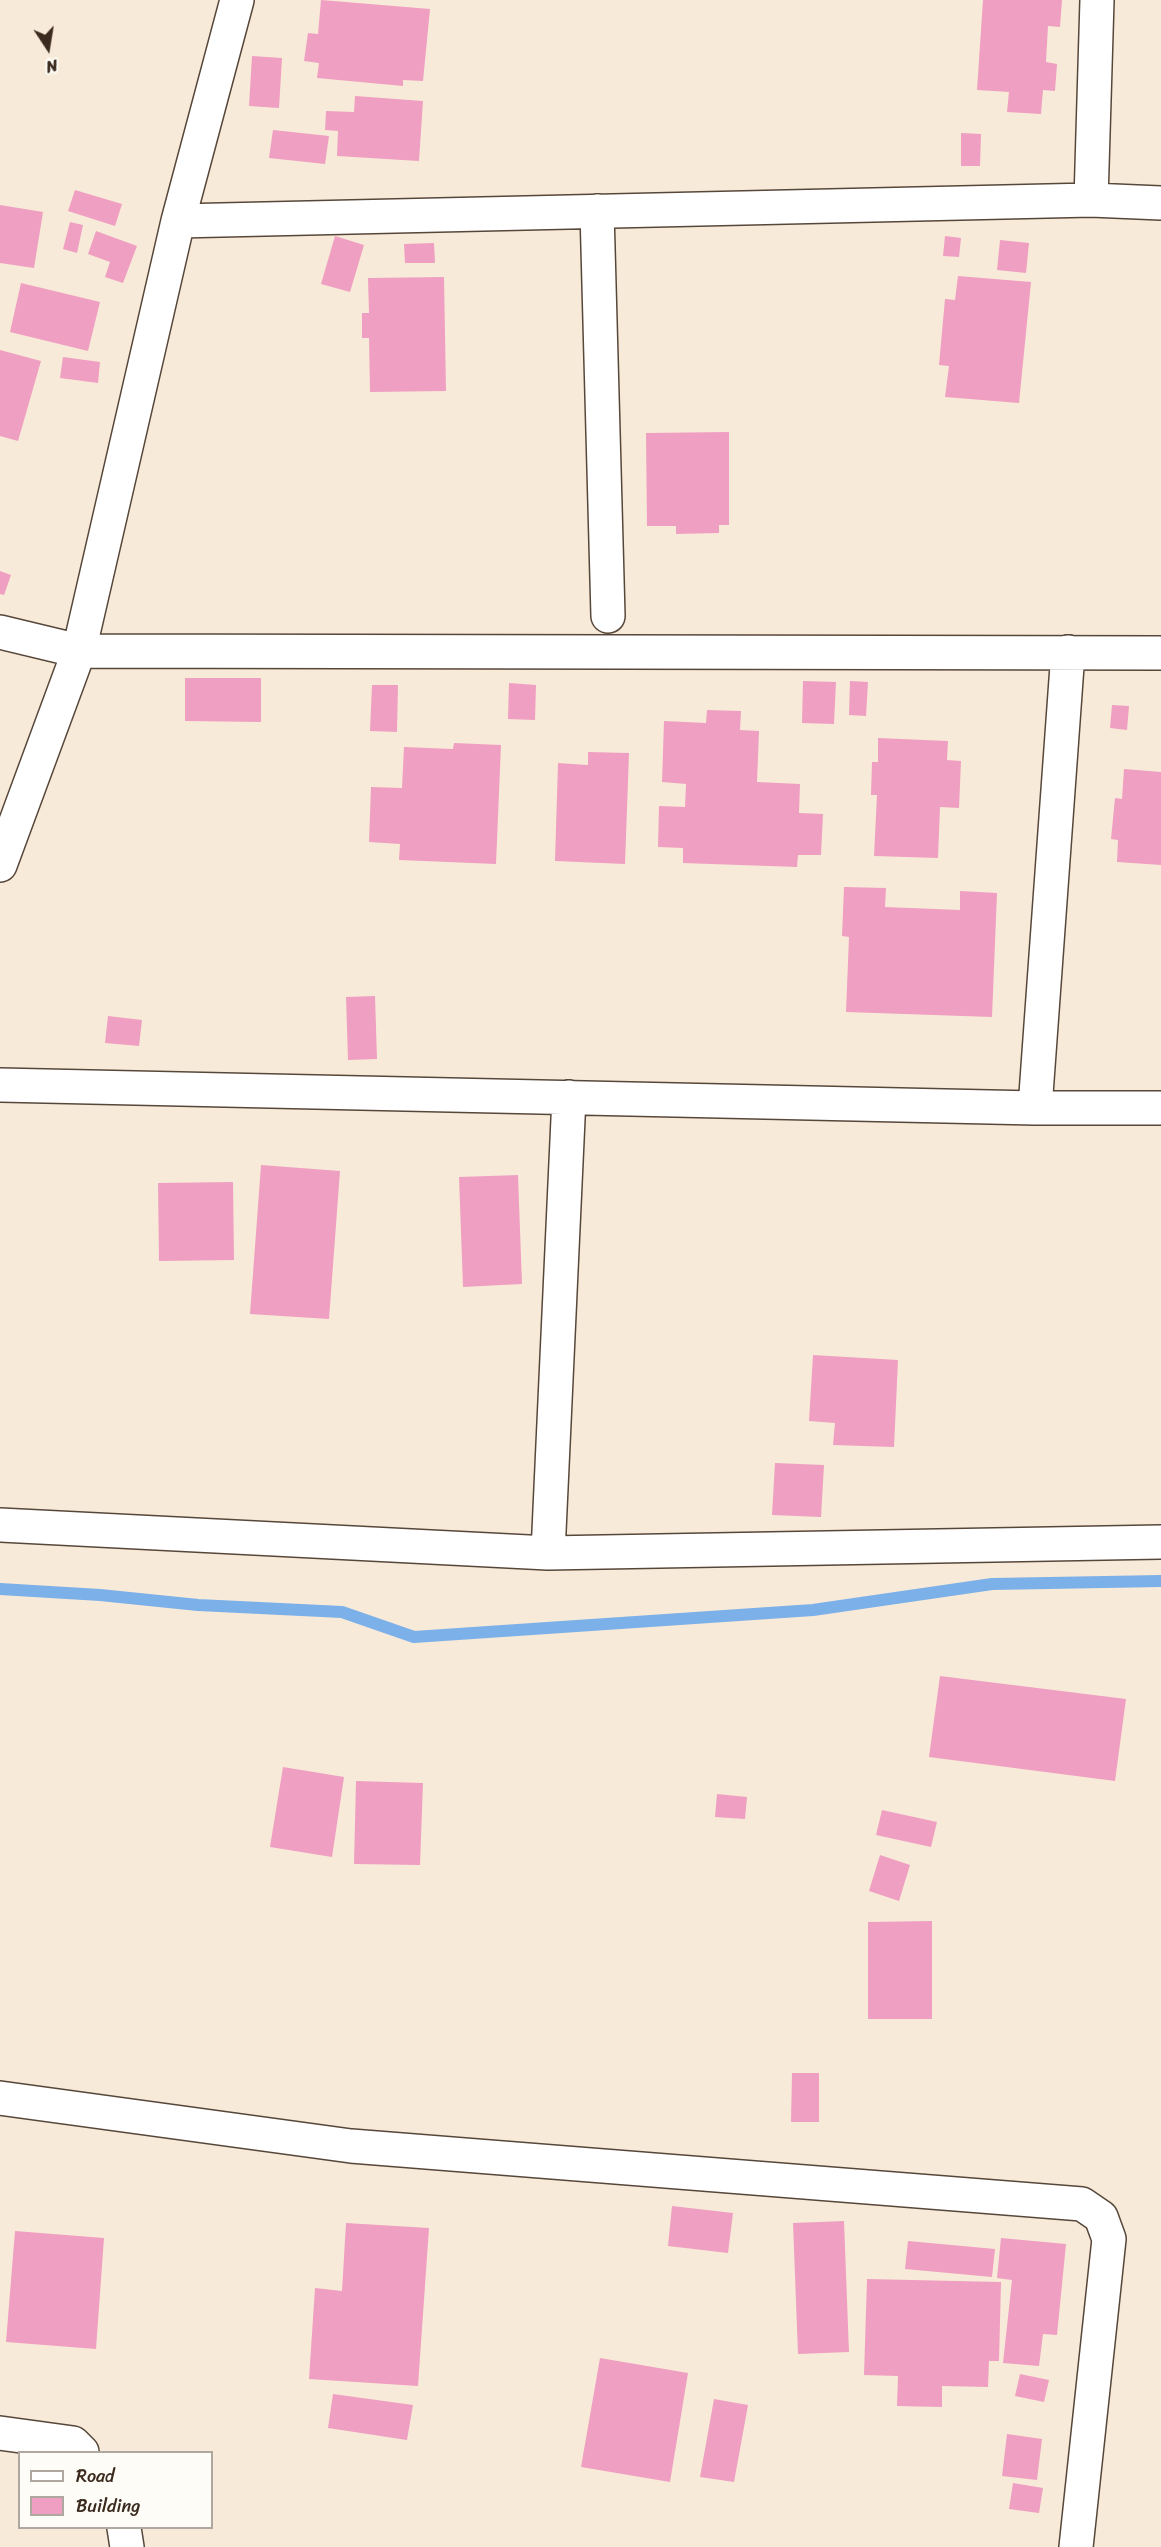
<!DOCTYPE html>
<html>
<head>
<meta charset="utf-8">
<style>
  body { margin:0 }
  #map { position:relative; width:1161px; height:2547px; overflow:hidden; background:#f8ead8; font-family:Sriracha,sans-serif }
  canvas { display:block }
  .legend { position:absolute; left:18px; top:2451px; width:195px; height:78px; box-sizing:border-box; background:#fdfcf7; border:2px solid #afa8a0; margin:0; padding:8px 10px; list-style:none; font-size:18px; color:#3b2a1e }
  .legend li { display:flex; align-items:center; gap:12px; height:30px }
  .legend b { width:30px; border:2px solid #afa8a0 }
  .north { position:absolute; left:18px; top:18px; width:60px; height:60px; -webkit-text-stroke:4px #fdfcf7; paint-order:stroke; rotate:168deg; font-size:16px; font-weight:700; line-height:24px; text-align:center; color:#3b2a1e }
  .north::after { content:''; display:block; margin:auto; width:21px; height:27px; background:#3b2a1e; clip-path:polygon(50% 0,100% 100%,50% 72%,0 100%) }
</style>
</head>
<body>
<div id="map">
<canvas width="1161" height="2547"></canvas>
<ul class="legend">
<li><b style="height:8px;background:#fff"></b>Road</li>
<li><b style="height:16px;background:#ef9fc1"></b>Building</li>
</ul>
<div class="north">N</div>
</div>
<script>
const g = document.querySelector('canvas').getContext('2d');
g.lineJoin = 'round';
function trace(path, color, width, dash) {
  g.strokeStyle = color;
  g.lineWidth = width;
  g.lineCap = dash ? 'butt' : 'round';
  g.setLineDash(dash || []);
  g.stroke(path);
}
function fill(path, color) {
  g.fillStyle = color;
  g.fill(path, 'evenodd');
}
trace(new Path2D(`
  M0,1589L100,1595L198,1605L342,1612L414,1637L813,1610L992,1584L1161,1581`), '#7cb0e9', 12);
fill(new Path2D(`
  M321,0L430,9L423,81L403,80V86L317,78L319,63L304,61L308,33L318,34Z
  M983,0H1062L1060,27L1048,26L1046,62L1057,64L1055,91L1043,90L1041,114L1007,112L1009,92L977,90Z
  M252,56L282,58L279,108L249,106Z
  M355,96L423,101L419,161L337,156L338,131L325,130L326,111L354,112Z
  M273,130L329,136L325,164L269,158Z
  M961,133L981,134L980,166H961Z
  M75,190L122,204L115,226L68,211Z
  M0,205L43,212L34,268L0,263Z
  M70,222L83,225L77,253L63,249Z
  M96,231L137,246L123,283L105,277L110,262L88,254Z
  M335,236L364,245L350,292L321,284Z
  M945,236L961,238L959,257L943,256Z
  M1000,240L1029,243L1026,273L997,270Z
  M434,243L435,263H405L404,244Z
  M958,276L1031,282L1019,403L945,397L949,366L939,365L945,299L955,300Z
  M444,277L446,391L370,392L369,338H362V313H369L368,278Z
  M21,283L100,302L88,351L10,332Z
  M0,350L41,361L18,441L0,436Z
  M63,357L100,362L98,383L60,378Z
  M729,432V525H719V533L676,534V526H647L646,433Z
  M0,571L11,575L4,595L0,594Z
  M185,678H261V722L185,721Z
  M803,681L836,682L834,724L802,723Z
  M850,681L868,682L866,716L849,715Z
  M509,683L536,685L535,720L508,719Z
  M372,685H398L397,732L370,731Z
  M1112,705L1129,706L1127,730L1110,728Z
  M707,710L741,711L740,730L759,731L757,782L800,784L799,813L823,814L821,855H798L797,867L683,863V848L658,847L659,806L685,807L686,784L662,782L664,721L706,723Z
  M878,738L948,741L947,760L961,761L959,808L940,807L938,858L874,856L877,795H871L872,762H878Z
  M454,743L501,745L496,864L399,860L400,844L369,842L371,787L402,788L404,747L453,749Z
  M588,752L629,753L625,864L555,861L558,763L588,765Z
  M1124,769L1161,772V865L1117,862L1118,840L1111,839L1115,798L1122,799Z
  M844,887L886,888L885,907L960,910V891L997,893L992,1017L846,1012L849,937L842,936Z
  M375,996L377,1059L348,1060L346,997Z
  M108,1016L142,1020L139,1046L105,1043Z
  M261,1165L340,1171L329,1319L250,1314Z
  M518,1175L522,1284L463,1287L459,1177Z
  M233,1182L234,1260L159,1261L158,1183Z
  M813,1355L898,1360L894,1447L833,1445L835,1423L809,1421Z
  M775,1463L824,1465L821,1517L772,1515Z
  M940,1676L1126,1699L1115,1781L929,1757Z
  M283,1767L344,1777L332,1857L270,1847Z
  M356,1781L423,1783L420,1865L354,1864Z
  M717,1794L747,1797L745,1819L715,1817Z
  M882,1810L937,1822L931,1847L876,1835Z
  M880,1855L910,1865L899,1901L869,1891Z
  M932,1921V2019H868V1922Z
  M792,2073H819V2122H791Z
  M672,2206L733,2213L728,2253L668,2246Z
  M844,2221L849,2352L798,2354L793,2223Z
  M346,2223L429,2228L418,2386L309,2379L315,2288L342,2291Z
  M15,2231L104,2238L96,2349L6,2342Z
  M1001,2238L1066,2244L1057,2335L1043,2334L1039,2366L1003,2363L1012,2280L997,2278Z
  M908,2241L995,2249L992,2277L905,2269Z
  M867,2279L1001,2282L999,2361H989L988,2387L942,2386V2407L897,2406L898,2376L864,2375Z
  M600,2358L688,2373L670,2482L581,2467Z
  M1020,2374L1049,2380L1044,2402L1015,2396Z
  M333,2394L413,2405L407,2440L328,2428Z
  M714,2399L748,2405L734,2482L700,2477Z
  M1007,2434L1042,2439L1037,2480L1002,2476Z
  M1013,2483L1043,2488L1039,2513L1009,2509Z`), '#ef9fc1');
const minor = new Path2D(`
  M1091,200L1097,0
  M597,211L608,616
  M178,221L1091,200L1161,203
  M0,632L79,651L178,221L237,0
  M0,865L79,651L1161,653
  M0,1085L1035,1108H1161
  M1035,1108L1068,652
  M0,1525L548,1553L1161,1542
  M548,1553L569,1097
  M0,2098L351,2146L1082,2204L1101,2217L1109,2239L1076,2547
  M0,2433L73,2443L82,2452
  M124,2528L127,2547`);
trace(minor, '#57473a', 36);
trace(minor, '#fff', 33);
</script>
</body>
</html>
